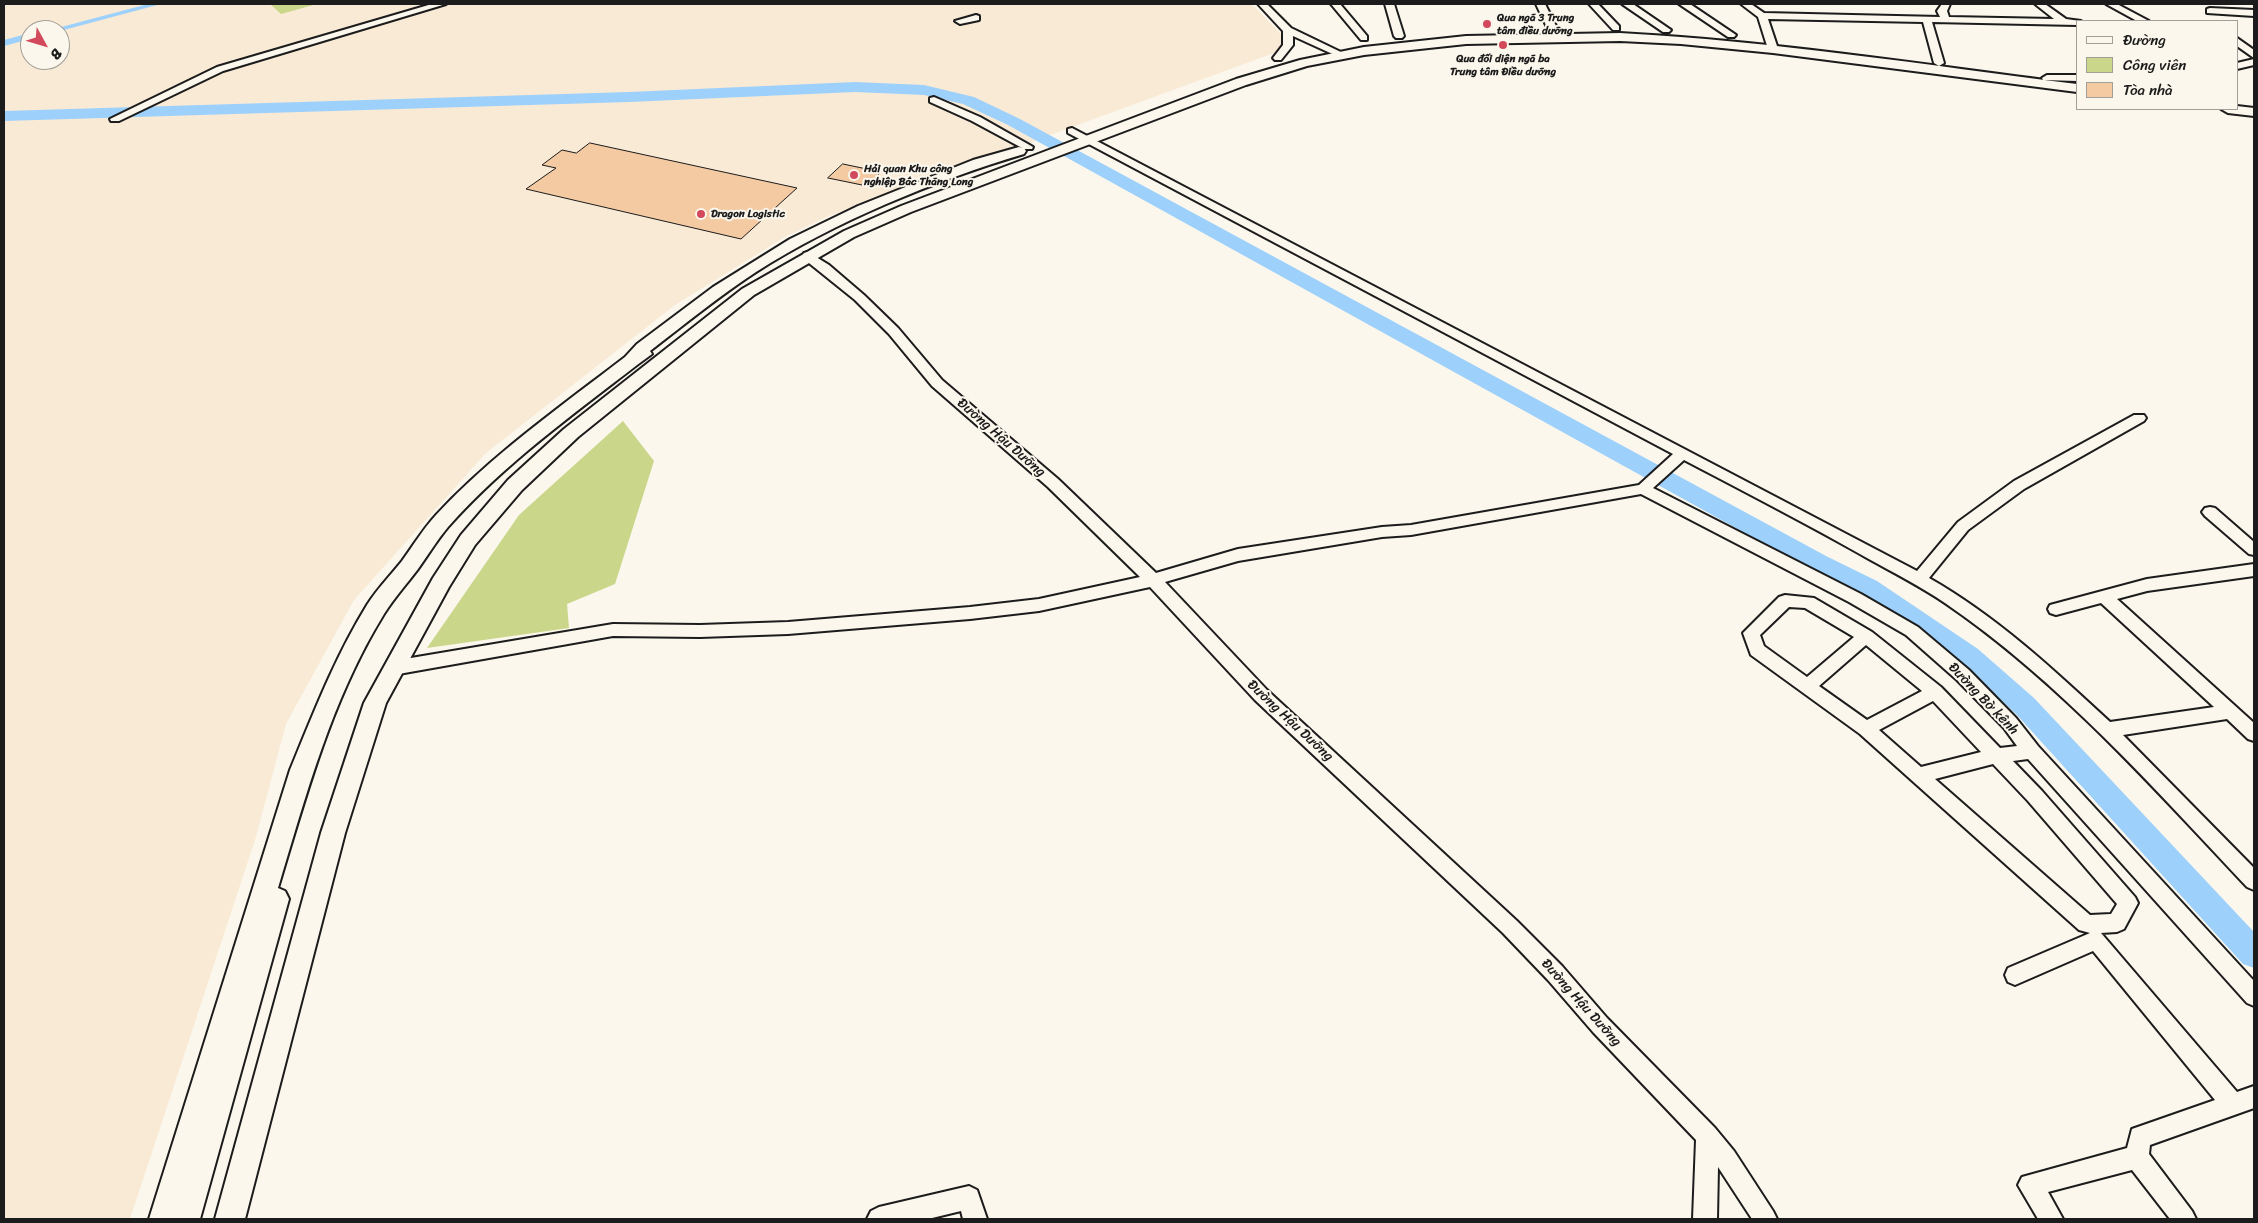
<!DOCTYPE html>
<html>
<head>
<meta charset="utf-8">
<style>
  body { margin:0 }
  #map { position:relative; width:2258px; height:1223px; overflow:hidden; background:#fbf7ec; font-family:Sriracha,sans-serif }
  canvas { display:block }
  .frame { position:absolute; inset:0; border:5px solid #1c1c1c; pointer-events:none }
  .legend { position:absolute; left:2076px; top:20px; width:162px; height:90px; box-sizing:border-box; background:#fbf7ec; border:1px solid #a29f99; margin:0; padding:6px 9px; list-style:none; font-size:15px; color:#1c1c1c }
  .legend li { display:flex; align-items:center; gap:10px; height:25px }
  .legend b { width:25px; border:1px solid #a29f99 }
  .north { position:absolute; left:20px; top:20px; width:50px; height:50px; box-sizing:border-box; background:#fbf7ec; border:1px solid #a29f99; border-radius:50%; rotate:129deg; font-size:14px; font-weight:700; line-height:20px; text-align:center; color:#1c1c1c }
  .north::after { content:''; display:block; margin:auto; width:18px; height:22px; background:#d1495b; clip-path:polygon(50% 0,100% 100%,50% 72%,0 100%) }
</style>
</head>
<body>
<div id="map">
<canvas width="2258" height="1223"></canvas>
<div class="frame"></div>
<ul class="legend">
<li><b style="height:6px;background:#fbf7ec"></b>Đường</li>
<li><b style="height:14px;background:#cad689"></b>Công viên</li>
<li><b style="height:14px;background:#f3caa2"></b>Tòa nhà</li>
</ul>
<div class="north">B</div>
</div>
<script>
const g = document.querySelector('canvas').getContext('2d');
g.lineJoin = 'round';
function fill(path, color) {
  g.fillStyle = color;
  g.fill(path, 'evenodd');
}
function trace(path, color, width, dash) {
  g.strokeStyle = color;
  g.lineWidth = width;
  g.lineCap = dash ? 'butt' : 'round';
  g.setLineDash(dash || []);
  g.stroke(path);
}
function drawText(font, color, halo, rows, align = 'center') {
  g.font = font + ' Sriracha,sans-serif';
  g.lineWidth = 4;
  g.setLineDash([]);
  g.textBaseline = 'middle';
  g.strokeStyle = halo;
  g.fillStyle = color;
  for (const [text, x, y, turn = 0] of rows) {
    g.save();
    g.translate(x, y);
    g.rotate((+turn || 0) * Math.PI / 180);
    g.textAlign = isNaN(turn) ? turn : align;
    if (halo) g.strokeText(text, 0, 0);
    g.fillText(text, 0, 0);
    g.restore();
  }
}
fill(new Path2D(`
  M4,4H1252L1281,34L1285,49L829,216L785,237L675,305L486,453L354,600L286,724L256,837L130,1219H4ZM30,30H60V60H30Z`), '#f9ead6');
fill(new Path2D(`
  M270,4H317L281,14Z
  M623,421L654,461L615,584L567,604L569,628L427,648L519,515Z`), '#cad689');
fill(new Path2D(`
  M148,4H161L60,31L50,30Z
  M30,33V39L4,46V40Z`), '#9dd1fb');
fill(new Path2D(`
  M855,82L924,85L974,97L1020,119L1826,556L1877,581L1978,649L2034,698L2254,932V968L2243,964L2016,714L1960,663L1859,593L1808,568L1008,125L963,104L924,95L855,92L629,102L4,121V111L629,92Z`), '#9dd1fb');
const building = new Path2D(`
  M590,143L797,188L741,239L526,189L556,168L542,165L562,150L576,153Z
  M843,164L881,172L867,186L828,178Z`);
fill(building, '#f3caa2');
trace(building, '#1c1c1c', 1);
const minor = new Path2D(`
  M432,4H446L223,71L119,121H111L110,119L217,67Z
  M1258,4H1267L1291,28L1347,55L1342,58L1339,57L1293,36V45L1281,60H1275L1273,58L1283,45V31Z
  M1331,4H1340L1367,36V40H1361Z
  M1385,4H1394L1404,36L1402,38H1396L1394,36Z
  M1536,4H1545L1562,38L1560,40H1554L1552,38Z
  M1589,4H1598L1619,26V30H1613Z
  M1622,4H1633L1671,30L1669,32H1663Z
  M1679,4H1690L1736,35L1734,37H1728Z
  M1741,4H1751L1764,13L1940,17L1937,11L1942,4H1950L1947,11L1949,17L2054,19L2035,4H2045L2066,19L2081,21H2077V25L1932,22L1944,63L1939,66L1934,63L1923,22L1768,19L1778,49L1773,52L1768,49L1758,17Z
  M2106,4H2117L2149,21H2137Z
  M2210,8L2254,10V16L2207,13V9Z
  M976,15L979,16V20L960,24L955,21Z
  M2237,38L2254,50V58L2237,46Z
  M2254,59V65L2237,69V63Z
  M2047,75H2077V81L2043,80L2042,78Z
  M934,97L980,117L1033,147L1032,149H1024L972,121L930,102V98Z
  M1072,128L1917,571L1958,522L2014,481L2134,415H2144L2146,418L2144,421L2024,489L1968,530L1929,578C1996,616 2054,670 2110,722L2214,707L2101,603L2056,615L2050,613L2048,609L2050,605L2147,579L2254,564V576L2147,591L2117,599L2254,723V741L2248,739L2227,719L2123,735L2254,868V890L2247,887C2155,789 2057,679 1945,603C1920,586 1894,573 1867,558C1807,524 1745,492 1684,460L1653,488L1861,594L1918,627L1969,670L2016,718L2038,746L2254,981V1006L2247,1003L2028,759L2013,761L2042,791L2135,897L2138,903L2124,929L2117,932L2101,933L2237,1092L2254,1086V1108L2150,1145L2149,1154L2192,1211L2196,1219H2170L2132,1170L2048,1192L2063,1219H2038L2018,1185L2022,1177L2127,1148L2132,1129L2215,1100L2093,951L2015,985L2008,982L2005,975L2008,968L2090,933L2079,930L1860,734L1751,655L1743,633L1779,597L1785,595L1814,598L1872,632L1941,687L2000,748L2017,746L2004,728L1957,680L1906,635L1849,602L1641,494L1411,535L1382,537L1238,561L1165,582L1267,690L1517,921L1562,966L1607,1018L1715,1128L1734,1151L1773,1211L1777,1219H1752L1718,1167L1717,1219H1693L1696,1140L1593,1032L1548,980L1503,933L1255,700L1150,587L1039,611L970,619L788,634L700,637L613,636L393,675L387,673L385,668L387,663L393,661L613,624L700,625L788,622L970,607L1039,599L1140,577L1048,487L932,386L889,334L855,300L804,259L802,256L804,253L808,252L829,265L864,295L898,328L942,380L1058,479L1156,573L1238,549L1382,527L1411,525L1639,485L1673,454L1068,133V129ZM1789,607L1805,608L1854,637L1807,677L1764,646L1760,635ZM1866,645L1922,691L1867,720L1819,686ZM1933,701L1981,752L1921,767L1879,730ZM1993,764L2028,801L2117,904L2111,914L2090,915L1935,779Z
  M2210,507L2215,508L2254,542V555L2249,554L2205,516L2202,512L2205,508Z
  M969,1186L977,1190L987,1219H963L961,1211L928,1219H867L871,1211L879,1207Z`);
const major = new Path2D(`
  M1620,33C1773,41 1925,65 2077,84V92L1773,53L1681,44L1620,41L1466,44L1364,55L1307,66L1246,85L911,212L854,237L754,295L578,437L522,490L475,545L449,587L386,703L345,833L245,1219H215L321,833L364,703L433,578L461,535L508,480L564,429L742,289L844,231L901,206L1236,79L1300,60L1364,47L1466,36Z
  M2237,106L2254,108V116L2228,113L2221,109H2237Z
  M1019,147L1024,148L1026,151L1024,154C936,180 834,222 756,272C719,296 685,324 650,351L652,354L637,365C572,415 503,465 448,527C437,540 428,555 418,569C406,585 394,598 384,614C332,698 306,795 278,888L285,891L289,899L200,1219H149L290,770C313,714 335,657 367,605C377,589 390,576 402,561C413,546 423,529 436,515C492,455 560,407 625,357L637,344L713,287L790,239L858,206L973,160Z`);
trace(minor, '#1c1c1c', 4);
trace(major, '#1c1c1c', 4);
fill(minor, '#fbf7ec');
fill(major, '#fbf7ec');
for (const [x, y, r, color] of [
  [1487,24,5,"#d1495b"],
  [1503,45,5,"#d1495b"],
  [854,175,5,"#d1495b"],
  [701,214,5,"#d1495b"]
]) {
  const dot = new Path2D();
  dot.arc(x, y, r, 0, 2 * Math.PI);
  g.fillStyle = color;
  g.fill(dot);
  trace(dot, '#fbf7ec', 2);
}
drawText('bold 11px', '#1c1c1c', '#fbf7ec', [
  ["Qua ngã 3 Trung",1497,18],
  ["tâm điều dưỡng",1497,31],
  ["Qua đối diện ngã ba",1503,59,"center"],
  ["Trung tâm Điều dưỡng",1503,72,"center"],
  ["Hải quan Khu công",864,169],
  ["nghiệp Bắc Thăng Long",864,182],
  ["Dragon Logistic",711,214]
], 'left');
drawText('14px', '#1c1c1c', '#fbf7ec', [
  ["Đường Hậu Dưỡng",1001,438,41],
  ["Đường Bờ kênh",1983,699,46],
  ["Đường Hậu Dưỡng",1290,721,43],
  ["Đường Hậu Dưỡng",1581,1003,48]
]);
</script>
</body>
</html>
